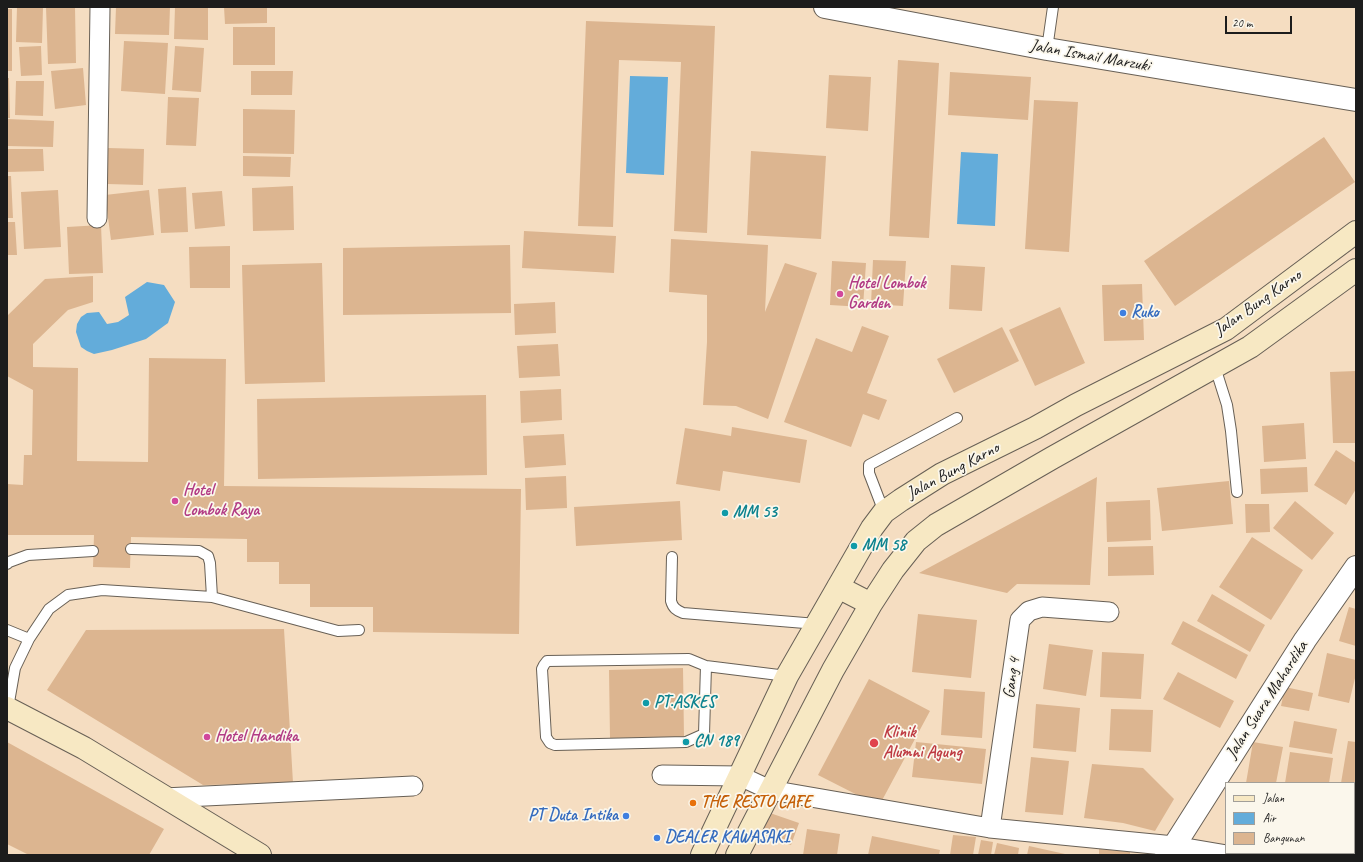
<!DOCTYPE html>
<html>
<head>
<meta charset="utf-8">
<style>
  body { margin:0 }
  #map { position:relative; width:1363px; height:862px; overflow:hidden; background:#f5ddc1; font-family:Caveat,sans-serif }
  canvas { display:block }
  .frame { position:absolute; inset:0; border:8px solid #1c1c1c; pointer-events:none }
  .legend { position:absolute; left:1225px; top:782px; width:130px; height:72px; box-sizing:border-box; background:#fbf7ec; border:1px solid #a29f99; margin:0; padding:5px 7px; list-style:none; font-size:12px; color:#1c1c1c }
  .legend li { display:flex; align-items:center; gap:8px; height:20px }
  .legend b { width:20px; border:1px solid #a29f99 }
  .scale { position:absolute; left:1225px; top:16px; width:67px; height:18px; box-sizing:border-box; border:2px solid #1c1c1c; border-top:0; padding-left:5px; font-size:12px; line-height:14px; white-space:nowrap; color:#1c1c1c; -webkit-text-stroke:3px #fbf7ec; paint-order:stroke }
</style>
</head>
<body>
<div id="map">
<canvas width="1363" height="862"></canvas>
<div class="frame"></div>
<ul class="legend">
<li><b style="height:5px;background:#f7e8c3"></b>Jalan</li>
<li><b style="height:11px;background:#63acda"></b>Air</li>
<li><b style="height:11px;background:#dcb590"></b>Bangunan</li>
</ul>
<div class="scale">20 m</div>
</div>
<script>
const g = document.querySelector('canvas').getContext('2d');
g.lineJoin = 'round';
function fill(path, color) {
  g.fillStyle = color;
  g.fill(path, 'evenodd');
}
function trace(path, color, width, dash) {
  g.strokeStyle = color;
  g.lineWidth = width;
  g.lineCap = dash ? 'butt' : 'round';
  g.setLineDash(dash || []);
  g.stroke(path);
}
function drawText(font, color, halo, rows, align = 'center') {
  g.font = font + ' Caveat,sans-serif';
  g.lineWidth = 3.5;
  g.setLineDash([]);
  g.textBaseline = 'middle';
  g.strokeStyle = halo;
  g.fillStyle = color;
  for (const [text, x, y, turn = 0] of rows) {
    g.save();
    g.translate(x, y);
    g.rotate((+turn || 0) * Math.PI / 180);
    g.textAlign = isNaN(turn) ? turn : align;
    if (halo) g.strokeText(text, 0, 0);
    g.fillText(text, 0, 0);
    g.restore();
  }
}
fill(new Path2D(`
  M630,76L668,77L664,175L626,173Z
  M961,152L998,154L995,226L957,224Z
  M147,282L164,285L175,302L168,323L146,339L112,350L94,354L87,351L81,347L76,332L77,324L81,317L87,313L99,312L107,324L118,322L129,315L125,297Z`), '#63acda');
fill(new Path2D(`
  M17,7H43L42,43L16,42Z
  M46,7H75L76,63L48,64Z
  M116,7H170L169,35L115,34Z
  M175,7H208V40L174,39Z
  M224,7H267V23L225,24Z
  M7,9H12V71H7Z
  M586,21L715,26L707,233L674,231L681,62L619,60L613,227L578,226Z
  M233,27H275V65H233Z
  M124,41L168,43L165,94L121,91Z
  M41,46L42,75L21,76L19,47Z
  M175,46L204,48L201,92L172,90Z
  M898,60L939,63L929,238L889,236Z
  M83,68L86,105L55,109L51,71Z
  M251,71H293L292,95H251Z
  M950,72L1031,77L1028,120L948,115Z
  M829,75L871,77L868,131L826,128Z
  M7,78H9L10,118H7Z
  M16,81H44L43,116L15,115Z
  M168,97L199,98L196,146L166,145Z
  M1034,100L1078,102L1069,252L1025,249Z
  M243,109L295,110L294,154L243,153Z
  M7,119L54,121L53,147L7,146Z
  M1324,137L1355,182L1175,306L1144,261Z
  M108,148L144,149L143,185L107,184Z
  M7,149H43L44,171L7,172Z
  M751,151L826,156L821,239L747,235Z
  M243,156L291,157L290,177L243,176Z
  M7,176H11L13,218H7Z
  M293,186L294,230L253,231L252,188Z
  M186,187L188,232L161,233L158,189Z
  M58,190L61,247L24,249L21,192Z
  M149,190L154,235L111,240L105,195Z
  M222,191L225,226L195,229L192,193Z
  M7,222H15L17,255H7Z
  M101,225L103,273L69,274L67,227Z
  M524,231L616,236L614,273L522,268Z
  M671,239L768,245L765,312L785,263L817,273L768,419L736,406L703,405L707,342V295L669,292Z
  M510,245L511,313L343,315V248Z
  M230,246V288H190L189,247Z
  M873,260L906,261L903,306L871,304Z
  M832,261L866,263L863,307L830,305Z
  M322,263L325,382L245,384L242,265Z
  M951,265L985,267L982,311L949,309Z
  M93,276V302L68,310L33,344V367L78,368L77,461L148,462L149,358L226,359L224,486L521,489L519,634L373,632V607H310V584H279V562H247V539L131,537L130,568L93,567L94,535H7V484L23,485L24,455H32L33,390L7,376V316L45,279Z
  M1142,284L1144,340L1104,341L1102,285Z
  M555,302L556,333L515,335L514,304Z
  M1060,307L1085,363L1035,386L1009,330Z
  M862,326L889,336L867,393L887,400L879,420L863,414L851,447L784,422L816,338L852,352Z
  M1002,327L1019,361L954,393L937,359Z
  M558,344L560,376L519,378L517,346Z
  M1356,371V443H1333L1330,372Z
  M561,389L562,420L521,423L520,391Z
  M486,395L487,475L258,479L257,399Z
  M1304,423L1306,459L1264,462L1262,426Z
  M732,427L807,440L800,483L723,471L720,491L676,484L685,428L731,436Z
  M564,434L566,465L525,468L523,436Z
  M1336,450L1356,463V489L1346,505L1314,485Z
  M1307,467L1308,492L1261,494L1260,469Z
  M566,476L567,508L526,510L525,478Z
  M1097,477L1090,585L1017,584L1007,593L919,573Z
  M1229,481L1233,524L1162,531L1157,488Z
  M1150,500L1151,540L1107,542L1106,502Z
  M680,501L682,540L576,546L574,507Z
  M1295,501L1334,533L1312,560L1273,528Z
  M1245,504H1269L1270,532L1246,533Z
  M1252,537L1303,570L1271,620L1219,587Z
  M1153,546L1154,575L1108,576V547Z
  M1212,594L1265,625L1250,652L1197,621Z
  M1349,607L1356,609V646L1339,641Z
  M918,614L977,620L971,678L912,672Z
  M1183,621L1248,655L1236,679L1171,644Z
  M284,629L293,783L203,785L47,690L86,630Z
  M1049,644L1093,650L1086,696L1043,689Z
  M1102,652L1144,654L1141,699L1100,697Z
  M1327,653L1356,660V674L1349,703L1318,696Z
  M683,668L684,737L610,738L609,670Z
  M1178,672L1234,701L1220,728L1163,699Z
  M869,679L930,711L879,806L818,775Z
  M1285,687L1313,693L1309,711L1281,706Z
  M944,689L985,692L982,738L941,735Z
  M1036,704L1080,708L1076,752L1033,748Z
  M1111,709L1153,710L1151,752L1109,750Z
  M1294,721L1337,729L1332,754L1289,747Z
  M1348,741L1356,742V811H1354V783H1341Z
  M7,742L164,829L149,855H29L7,844Z
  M916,742L986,749L982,784L912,777Z
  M1253,742L1283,747L1276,783H1246Z
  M1290,752L1333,758L1329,783H1285Z
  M1031,757L1069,761L1063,815L1025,812Z
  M1092,764L1143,768L1174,799L1155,831L1123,823L1084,818Z
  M770,813L799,823L791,845L762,834Z
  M807,829L840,834L837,855H803Z
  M953,835L976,837L973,855H950Z
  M872,836L940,850L939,855H868Z
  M981,840L993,842L991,855H978Z
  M997,843L1019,848L1018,855H994Z
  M1029,846L1065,854L1064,855H1027Z
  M1099,849L1130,852V855H1099Z`), '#dcb590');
const service = new Path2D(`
  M1047,49L1053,7
  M1215,367L1227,405L1231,431L1237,492
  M884,512L869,473V465L957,418
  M131,549L199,551L208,556L210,563L212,597
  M672,557L671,601C673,608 676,610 683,613L817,624
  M7,564L9,562L28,555L93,551
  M7,630L29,639
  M706,666L704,734L686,742L555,745L550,743L546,737L542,669L544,665L547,661L689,659L706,666L787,676
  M8,708L15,668L29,639L49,609L68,595L102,590L212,597L338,631L359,630`);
const minor = new Path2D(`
  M97,218L100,7
  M662,775L740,776L770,790L990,828L1174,846L1227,855
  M164,798L413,786
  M990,828L1020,620L1029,611L1042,607L1109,612`);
const tertiary = new Path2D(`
  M825,7L1047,49L1356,100
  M1166,855L1174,846L1305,640L1356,567`);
const secondary = new Path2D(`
  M838,587L871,604
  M7,708L84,748L260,855
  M702,855L787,676L872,528L884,512L901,500L942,474L1035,428L1076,405L1226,329L1356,232
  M737,855L833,670L871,604L893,570L916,541L936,525L1052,458L1250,347L1356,270`);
trace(service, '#686056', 12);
trace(minor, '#686056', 21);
trace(tertiary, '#686056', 24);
trace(secondary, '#686056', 24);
trace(service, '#fff', 10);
trace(minor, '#fff', 19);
trace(tertiary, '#fff', 22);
trace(secondary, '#f7e8c3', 22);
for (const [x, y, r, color] of [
  [840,294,4,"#d1479c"],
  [1123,313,4,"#3f7fe0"],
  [175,501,4,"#d1479c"],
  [725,513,4,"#0f9aa8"],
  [854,546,4,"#0f9aa8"],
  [646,703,4,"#0f9aa8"],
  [207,737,4,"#d1479c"],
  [686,742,4,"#0f9aa8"],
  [874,743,5,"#e0444e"],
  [693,803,4,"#e8710a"],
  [626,816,4,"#3f7fe0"],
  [657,838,4,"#3f7fe0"]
]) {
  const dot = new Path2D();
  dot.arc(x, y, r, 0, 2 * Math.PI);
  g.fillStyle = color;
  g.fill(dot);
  trace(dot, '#fbf7ec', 1.5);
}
drawText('17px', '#1c1c1c', '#fbf7ec', [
  ["Jalan Ismail Marzuki",1090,56,10],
  ["Jalan Bung Karno",1258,303,-35],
  ["Jalan Bung Karno",953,471,-28],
  ["Gang 4",1012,678,-82],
  ["Jalan Suara Mahardika",1267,700,-57]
]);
drawText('bold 17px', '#b23c85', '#fbf7ec', [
  ["Hotel Lombok",848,284],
  ["Garden",848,304],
  ["Hotel",183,491],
  ["Lombok Raya",183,511],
  ["Hotel Handika",215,737]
], 'left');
drawText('bold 17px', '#366cbe', '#fbf7ec', [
  ["Ruko",1131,313],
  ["PT Duta Intika",618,816,"right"],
  ["DEALER KAWASAKI",665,838]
], 'left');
drawText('bold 17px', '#0d838f', '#fbf7ec', [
  ["MM 53",733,513],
  ["MM 58",862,546],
  ["PT.ASKES",654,703],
  ["CN 189",694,742]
], 'left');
drawText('bold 17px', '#be3a42', '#fbf7ec', [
  ["Klinik",883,733],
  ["Alumni Agung",883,753]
], 'left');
drawText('bold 17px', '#c56008', '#fbf7ec', [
  ["THE RESTO CAFE",701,803]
], 'left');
</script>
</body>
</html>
